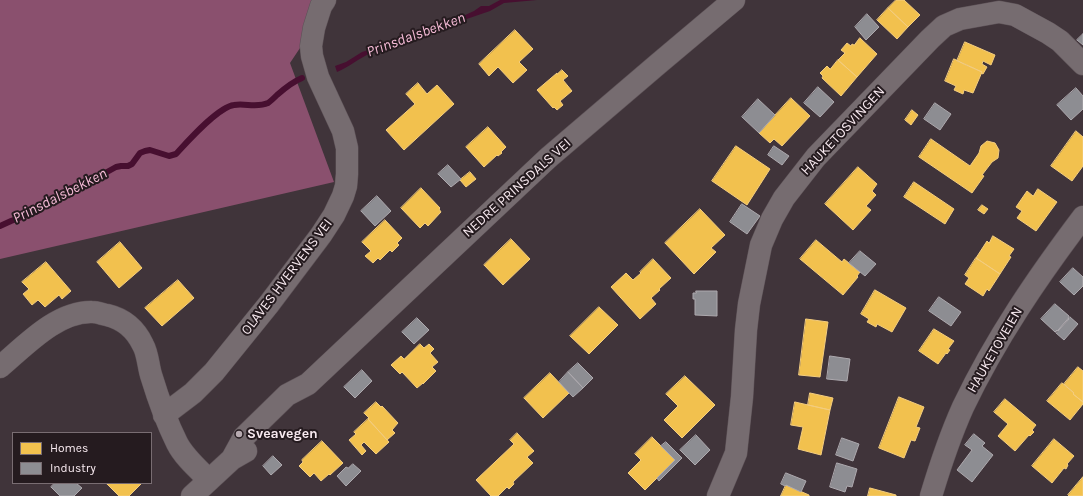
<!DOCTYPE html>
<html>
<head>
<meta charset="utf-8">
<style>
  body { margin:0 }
  #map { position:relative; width:1083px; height:496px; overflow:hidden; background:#40343a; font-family:Karla,sans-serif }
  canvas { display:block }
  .legend { position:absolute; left:12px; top:432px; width:140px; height:52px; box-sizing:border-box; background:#251b1f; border:1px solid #796d72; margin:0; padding:5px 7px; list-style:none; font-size:12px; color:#f7e9ef }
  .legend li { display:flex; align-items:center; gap:8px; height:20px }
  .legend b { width:20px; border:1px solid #796d72 }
</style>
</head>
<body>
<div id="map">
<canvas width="1083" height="496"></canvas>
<ul class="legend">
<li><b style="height:11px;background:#f2c14e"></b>Homes</li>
<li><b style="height:11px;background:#8d8d92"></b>Industry</li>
</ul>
</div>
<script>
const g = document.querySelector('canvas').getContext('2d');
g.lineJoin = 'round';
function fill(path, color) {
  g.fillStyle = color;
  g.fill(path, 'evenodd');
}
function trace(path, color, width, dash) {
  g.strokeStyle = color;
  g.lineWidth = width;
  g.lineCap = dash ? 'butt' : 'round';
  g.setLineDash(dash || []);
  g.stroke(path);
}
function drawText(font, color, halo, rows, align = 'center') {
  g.font = font + ' Karla,sans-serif';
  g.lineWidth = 4;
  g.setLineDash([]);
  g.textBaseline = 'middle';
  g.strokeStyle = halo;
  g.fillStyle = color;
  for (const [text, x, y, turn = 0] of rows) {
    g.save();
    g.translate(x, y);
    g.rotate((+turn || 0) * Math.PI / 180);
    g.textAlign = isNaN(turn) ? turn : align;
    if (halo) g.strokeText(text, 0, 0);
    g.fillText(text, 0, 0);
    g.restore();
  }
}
fill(new Path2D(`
  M0,0H332L290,63L334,182L0,259Z`), '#8a506e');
fill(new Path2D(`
  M500,0H537L504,3L490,11L452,24L441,30L369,54C358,59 349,67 337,72L335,66L346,62L362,52L412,36L425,30L443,25L474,11L481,6H489Z`), '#470f30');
const homes = new Path2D(`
  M896,0H904L920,15L908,27L888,8Z
  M888,8L908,27L897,39L877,20Z
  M515,30L533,49L519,62L527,70L513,83L498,67L489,76L479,64Z
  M860,38L877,54L857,77L838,60L845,53L841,50L847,43L851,46L852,44L854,45Z
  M965,42L995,55L991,65L983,61L982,64L987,67L983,74L981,73L982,72L957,61Z
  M954,59L982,72L973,93L964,90L963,94L954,90L956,86L945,81Z
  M838,60L857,77L841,96L822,78L823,76L820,73L827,66L830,69Z
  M562,70L568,76L563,80L572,91L560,101L563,105L557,110L554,107L553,108L537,90L557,73V74Z
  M418,83L427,94L437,85L454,104L404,150L386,130L415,104L406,94Z
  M791,98L810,116L782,146L774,139L770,143L759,133Z
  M912,110L918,115L911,125L905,120Z
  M488,127L506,147L501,152L502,153L498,156L497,155L484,167L466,147Z
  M1076,131L1083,137V166L1072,181L1051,166Z
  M931,139L970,166L979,153L981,146L987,141L995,143L999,150L998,158L992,162L982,175L984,176L972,193L919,157Z
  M736,146L770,169L747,205L712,181Z
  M858,167L877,184L872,191L876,195L866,206L871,210L853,230L825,204Z
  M470,172L476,179L466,187L460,180Z
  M914,182L954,209L945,224L904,197Z
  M421,188L440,208L439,209L441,212L428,226L425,223L420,228L401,208Z
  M1038,189L1057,202L1036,231L1017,218L1022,211L1016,207L1027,191L1033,196Z
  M982,205L988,209L984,214L978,210Z
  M700,209L725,235L711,248L716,252L694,274L665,243Z
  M385,220L402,238L397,243L399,245L392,252L390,250L380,260L378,258L373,263L365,256L371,251L362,242Z
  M993,236L1014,249L1009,256L1011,257L1000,274L976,258L987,241L989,243Z
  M511,239L530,259L503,285L484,265Z
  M816,240L842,262L844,259L860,272L857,276L858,277L843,295L800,259Z
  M120,242L142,268L119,288L97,262Z
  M976,258L1000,274L989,291L987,289L983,296L965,284L969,278L965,275Z
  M653,259L671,278L659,289L660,290L651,298L656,304L640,319L611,287L626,273L633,280L641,273L640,272Z
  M46,262L71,291L62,299L59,295L45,307L38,300L32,305L23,294L29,289L22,282Z
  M178,280L194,298L162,326L145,308Z
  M875,290L906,308L892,332L877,324L876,327L867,322L869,319L861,314Z
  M599,307L618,325L589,354L570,336Z
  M806,319L828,322L820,377L799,375Z
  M934,329L954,341L948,349L950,350L947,354L946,353L938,364L919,351Z
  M420,344L424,348L429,344L434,349L430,353L438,362L432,367L436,371L423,384V383L417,388L402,372L400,374L391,365L401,356L404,359Z
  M1078,367L1083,371V402L1073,394L1074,393L1064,384Z
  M550,373L569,393L543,418L524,398Z
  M685,376L715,405L682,438L664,420L678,406L666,394Z
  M1062,383L1074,393L1073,394L1083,402V404L1070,420L1047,401Z
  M810,393L833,398L830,410L808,405Z
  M899,397L924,407L916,427L920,428L915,441L911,440L904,458L879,448Z
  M1005,399L1036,425L1032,430L1034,432L1030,436L1029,435L1015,451L998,436L1008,424L994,412Z
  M376,402L381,407L382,406L398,423L392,430L395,433L387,440L368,419L369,418L364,413Z
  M795,402L830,410L821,455L798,449L803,427L791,425Z
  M368,419L389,442L376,454L364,442L361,445L366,451L362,455L349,440L356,434L354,432Z
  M517,433L534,451L527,457L533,463L513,482L514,484L509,489L507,487L498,496H491L476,480L514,444L510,440Z
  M652,437L675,460L645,490L628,473L641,460L635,454Z
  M1054,439L1074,456L1067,464L1068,465L1066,469L1064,468L1052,483L1032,466Z
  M322,441L343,463L330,475L329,474L321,481L314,473L310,477L299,466L303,462L302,460Z
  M1083,477V496H1069L1068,495Z
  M108,483H142L129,496H119L107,484Z
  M786,485L809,495V496H781Z
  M870,488L896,495V496H868Z`);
fill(homes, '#f2c14e');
trace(homes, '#f4cd7e', 1);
const industry = new Path2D(`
  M867,14L879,27L866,40L855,27Z
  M1083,34V45L1077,40Z
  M818,87L834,102L820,117L804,103Z
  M1076,88L1083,96V109L1071,120L1057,105Z
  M758,99L775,115L759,133L742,117Z
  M935,103L951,114L940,130L924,119Z
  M774,146L789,156L782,165L768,155Z
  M448,165L461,179L451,187L438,174Z
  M377,196L391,211L375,226L361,211Z
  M742,204L760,216L747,234L730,222Z
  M860,251L876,264L865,276L849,263Z
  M1073,268L1083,277V286L1074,295L1060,282Z
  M696,291H717V316L695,315V299H693V293H696Z
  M939,297L961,312L951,326L929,311Z
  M1055,304L1069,316L1068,318L1069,319L1058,331L1057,330L1055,332L1041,319Z
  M1070,317L1078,324L1064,340L1056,333Z
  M417,318L429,330L414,344L402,332Z
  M830,356L850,359L847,381L827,379Z
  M578,363L593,378L583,388L568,372Z
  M362,370L372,381L355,398L344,387Z
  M568,372L583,388L573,397L559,382Z
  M974,434L985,443L982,446L993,455L972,482L957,470L972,450L965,445Z
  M696,435L710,450L695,465L680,450Z
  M842,438L859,444L853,461L836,455Z
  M666,442L682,458L659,481L657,478L675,460L661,446Z
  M273,456L282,465L271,475L263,466Z
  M837,463L857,469L852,487L847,486L845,492L830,487Z
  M353,464L361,471L346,486L337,476L346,467L348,468Z
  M786,473L806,481L801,492L786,485L785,486L781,484Z
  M55,483H76L82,488L74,496H60L51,487Z`);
fill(industry, '#8d8d92');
trace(industry, '#ada9ae', 1);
trace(new Path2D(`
  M0,226L11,221L38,211L45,205L71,188L96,180L102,177L107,172L116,167L121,166H128L132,164L140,153L145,151L150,150L169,156L176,154C188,141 218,107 234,105C245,103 257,108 268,103C271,101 274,98 277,95C285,88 292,82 302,78`), '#470f30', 6);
const minor = new Path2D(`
  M0,367C25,346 57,311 92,312C97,312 102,314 107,315C124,319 136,330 143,345C148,354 148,365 151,375C158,398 166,421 177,443C184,457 198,469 209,480
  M164,415L193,393L214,372L269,304L321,235L334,215L343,196L346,186L347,174V148L343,131L318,77L312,56L311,46L314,28L321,6L325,0
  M718,496L736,453L742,397L746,330L749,304L761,245L772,219L784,198L816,157L930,39L944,26L960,19L999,12L1015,15L1048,33L1060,41L1083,64
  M931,496C940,466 950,436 963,407C996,338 1037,278 1083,217`);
const secondary = new Path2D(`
  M232,459L244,437L287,395L308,384L548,158L658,64L734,0
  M192,496L232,459L246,451`);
trace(minor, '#5d5257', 23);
trace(secondary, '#5d5257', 23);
trace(minor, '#766c70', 22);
trace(secondary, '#766c70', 22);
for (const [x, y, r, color] of [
  [239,434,4,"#b7aab0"]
]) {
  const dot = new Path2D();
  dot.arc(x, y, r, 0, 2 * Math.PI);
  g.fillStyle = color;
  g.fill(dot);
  trace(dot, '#251b1f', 1.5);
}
drawText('14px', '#f7e9ef', '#251b1f', [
  ["HAUKETOSVINGEN",843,131,-47],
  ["NEDRE PRINSDALS VEI",517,188,-42],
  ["OLAVES HVERVENS VEI",287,277,-53],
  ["HAUKETOVEIEN",995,350,-60]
]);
drawText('bold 14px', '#f7e9ef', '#251b1f', [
  ["Sveavegen",247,434]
], 'left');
drawText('italic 15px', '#f6bbd7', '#251b1f', [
  ["Prinsdalsbekken",416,35,-20],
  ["Prinsdalsbekken",60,196,-27]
]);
</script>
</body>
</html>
